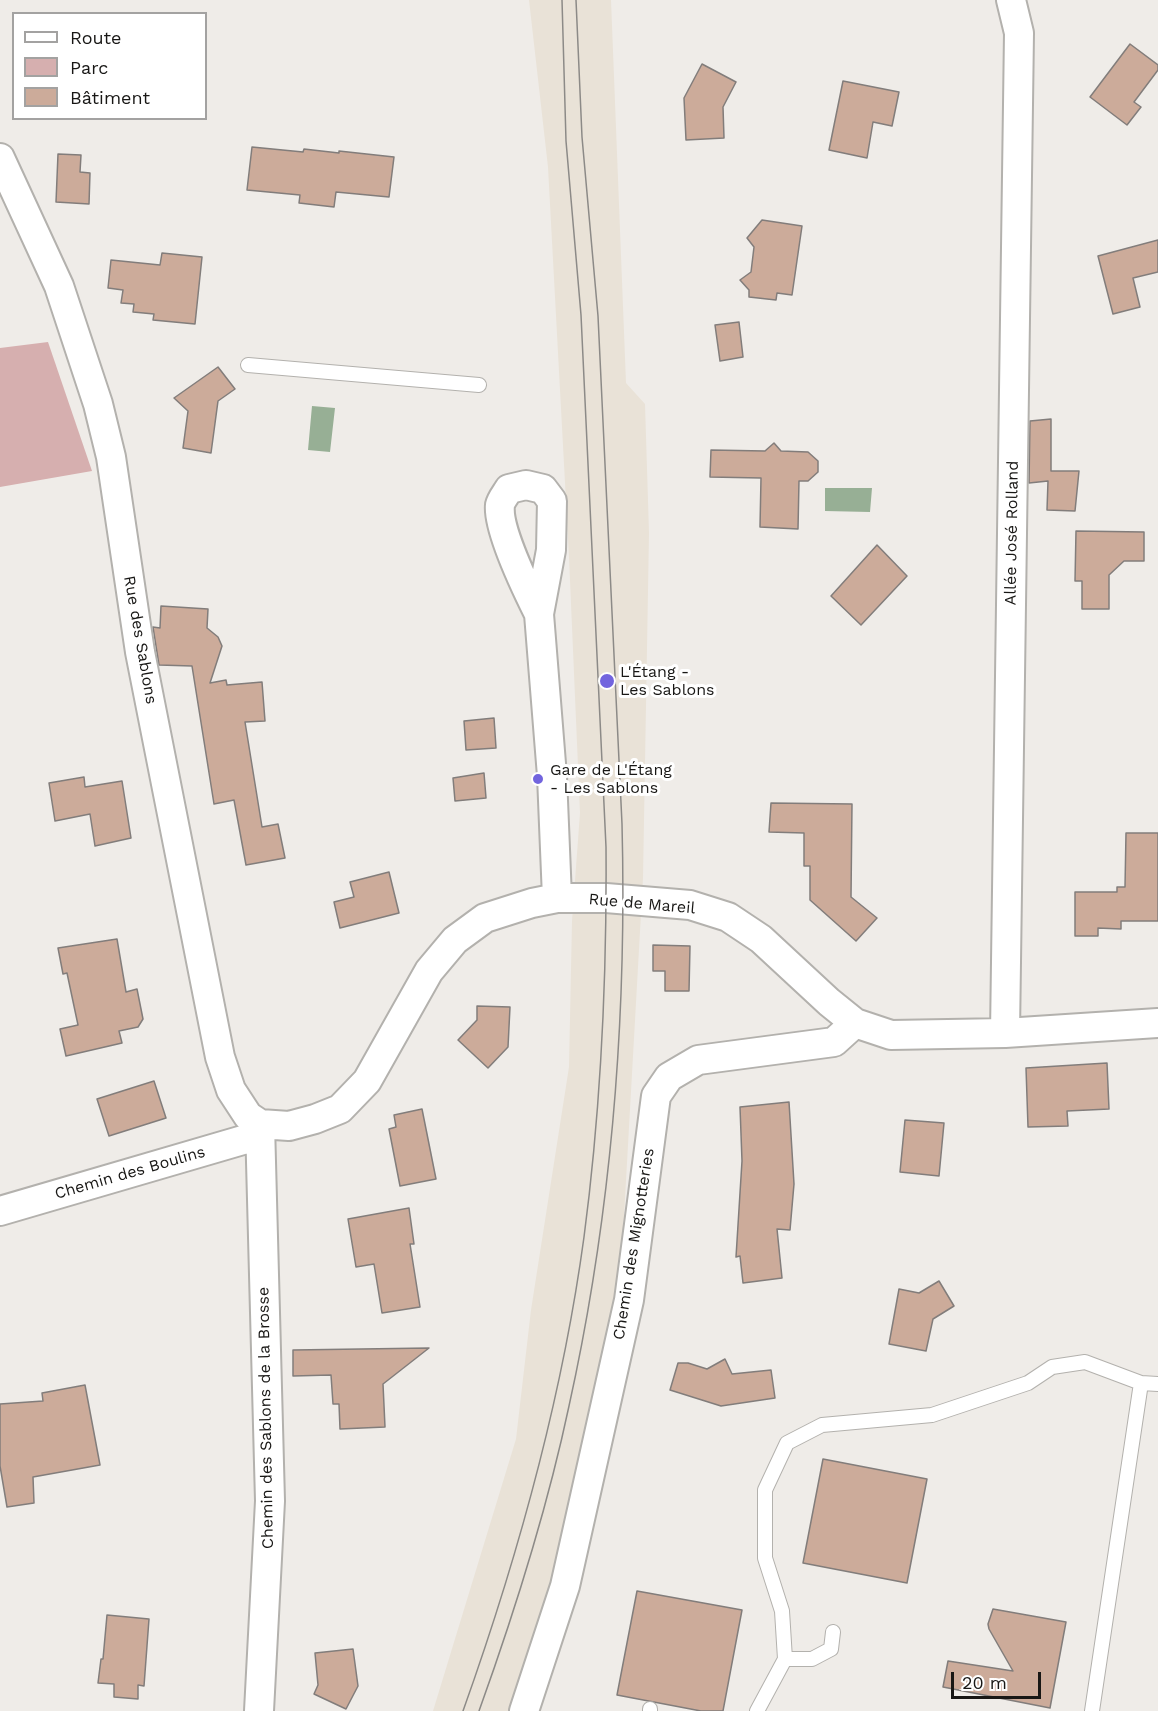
<!DOCTYPE html>
<html>
<head>
<meta charset="utf-8">
<style>
  body { margin:0 }
  #map { position:relative; width:1158px; height:1711px; overflow:hidden; background:#efece8; font-family:"Work Sans",sans-serif }
  canvas { display:block }
  .legend { position:absolute; left:12px; top:12px; width:195px; height:108px; box-sizing:border-box; background:#fff; border:2px solid #a3a2a1; margin:0; padding:8px 10px; list-style:none; font-size:18px; color:#181715 }
  .legend li { display:flex; align-items:center; gap:12px; height:30px }
  .legend b { width:30px; border:2px solid #a3a2a1 }
  .scale { position:absolute; left:951px; top:1672px; width:90px; height:27px; box-sizing:border-box; border:3px solid #181715; border-top:0; padding-left:8px; font-size:18px; line-height:21px; white-space:nowrap; color:#181715; -webkit-text-stroke:4px #fff; paint-order:stroke }
</style>
</head>
<body>
<div id="map">
<canvas width="1158" height="1711"></canvas>
<ul class="legend">
<li><b style="height:8px;background:#fff"></b>Route</li>
<li><b style="height:16px;background:#d6afaf"></b>Parc</li>
<li><b style="height:16px;background:#ccab9a"></b>Bâtiment</li>
</ul>
<div class="scale">20 m</div>
</div>
<script>
const g = document.querySelector('canvas').getContext('2d');
g.lineJoin = 'round';
function fill(path, color) {
  g.fillStyle = color;
  g.fill(path, 'evenodd');
}
function trace(path, color, width, dash) {
  g.strokeStyle = color;
  g.lineWidth = width;
  g.lineCap = dash ? 'butt' : 'round';
  g.setLineDash(dash || []);
  g.stroke(path);
}
function drawText(font, color, halo, rows, align = 'center') {
  g.font = font + ' "Work Sans",sans-serif';
  g.lineWidth = 6;
  g.setLineDash([]);
  g.textBaseline = 'middle';
  g.strokeStyle = halo;
  g.fillStyle = color;
  for (const [text, x, y, turn = 0] of rows) {
    g.save();
    g.translate(x, y);
    g.rotate((+turn || 0) * Math.PI / 180);
    g.textAlign = isNaN(turn) ? turn : align;
    if (halo) g.strokeText(text, 0, 0);
    g.fillText(text, 0, 0);
    g.restore();
  }
}
fill(new Path2D(`
  M529,0H611L626,383L645,404L649,533L643,878L619,1305L555,1586L512,1711H433L516,1439L531,1310L569,1067L572,921L580,813L569,557L548,167Z`), '#e9e2d7');
fill(new Path2D(`
  M48,342L92,471L0,487V348Z`), '#d6afaf');
fill(new Path2D(`
  M312,406L335,408L330,452L308,450Z
  M825,488H872L870,512L825,511Z`), '#97af95');
const building = new Path2D(`
  M1130,44L1158,65V70L1134,102L1141,107L1127,125L1090,97Z
  M702,64L736,82L723,107L724,138L686,140L684,98Z
  M843,81L899,92L892,126L873,122L867,158L829,150Z
  M252,147L303,152L304,149L339,153V151L394,157L389,197L336,192L334,207L299,203L300,195L247,190Z
  M58,154L81,155L80,172L90,173L89,204L56,202Z
  M762,220L802,226L792,295L777,293L776,300L749,297V290L740,280L751,272L754,247L747,238Z
  M1158,240V272L1133,278L1140,307L1113,314L1098,256Z
  M162,253L202,257L195,324L153,320L154,314L133,312L134,304L121,303L123,290L108,288L111,260L160,265Z
  M739,322L743,357L720,361L715,325Z
  M218,367L235,389L218,401L211,453L183,448L188,411L174,398Z
  M1051,419V471H1079L1075,511L1047,510L1048,481L1029,483L1030,421Z
  M774,443L781,451L808,452L818,461V472L808,481H799L798,529L760,527L761,478L710,477L711,450L765,451Z
  M1076,531L1144,532V561H1124L1109,575V609H1082V581H1075Z
  M877,545L907,576L861,625L831,596Z
  M161,606L208,609L207,628L218,637L222,646L210,683L226,680L227,685L262,682L265,721L245,722L262,827L278,824L285,858L246,865L234,800L214,804L192,666L159,665L153,627L160,628Z
  M494,718L496,748L466,750L464,721Z
  M484,773L486,798L455,801L453,778Z
  M84,777L85,787L122,781L131,838L95,846L90,814L55,821L49,783Z
  M771,803L852,804L851,897L877,918L856,941L810,900V866H804V833L769,832Z
  M1126,833H1158V921H1121V929L1098,928V936H1075V892H1117V887H1125Z
  M389,872L399,913L340,928L334,902L354,897L350,882Z
  M117,939L126,992L137,989L143,1019L138,1027L119,1031L122,1043L66,1056L60,1029L78,1025L67,973L63,974L58,948Z
  M653,945L690,946L689,991H665V971H653Z
  M477,1006L510,1007L508,1047L488,1068L458,1040L477,1020Z
  M1107,1063L1109,1109L1067,1111L1068,1126L1028,1127L1026,1068Z
  M154,1081L166,1118L109,1136L97,1099Z
  M789,1102L794,1184L790,1230L777,1229L782,1278L743,1283L740,1256L736,1257L742,1161L740,1107Z
  M422,1109L436,1179L400,1186L389,1129L396,1127L394,1115Z
  M905,1120L944,1123L939,1176L900,1172Z
  M409,1208L414,1244H410L420,1307L382,1313L374,1264L356,1267L348,1219Z
  M939,1281L954,1306L933,1319L926,1351L889,1344L899,1289L919,1293Z
  M429,1348L383,1384L385,1427L340,1429L339,1404H333L331,1375L293,1376V1350Z
  M725,1359L732,1374L771,1370L775,1398L721,1406L670,1390L678,1363H688L707,1369Z
  M85,1385L100,1465L33,1477L34,1503L7,1507L0,1466V1404L43,1401L42,1393Z
  M823,1459L927,1479L907,1583L803,1563Z
  M637,1591L742,1610L723,1711H701L617,1695Z
  M993,1609L1066,1622L1050,1708L943,1687L948,1661L1013,1671L989,1629L988,1624Z
  M107,1615L149,1619L144,1686L138,1685V1699L114,1697V1684L98,1683L101,1659H103Z
  M353,1649L358,1686L346,1709L314,1694L318,1685L315,1653Z`);
fill(building, '#ccab9a');
trace(building, '#827d7b', 1.5);
const service = new Path2D(`
  M248,365L479,385
  M785,1659H812L831,1649L833,1632
  M650,1709V1711
  M757,1711L785,1659L782,1611L765,1558V1490L787,1443L822,1425L932,1415L1028,1383L1052,1367L1085,1362L1141,1383
  M1092,1711L1141,1383L1158,1384`);
const minor = new Path2D(`
  M0,158L59,286L98,404L111,457L140,652L220,1057L231,1090L248,1116L260,1124L289,1126L315,1119L340,1109L367,1081L429,971L455,940L485,918L532,903L557,898H606L690,905L728,917L761,939L829,1002L855,1023L891,1035L1005,1033L1158,1023
  M539,614C528,592 497,529 500,505C501,500 506,494 509,489L526,485L543,489L552,501L551,550L539,614L552,776L557,898
  M1005,1033L1019,33L1011,0
  M0,1211L260,1135
  M259,1711L270,1501L260,1124
  M524,1711L565,1586L629,1300L656,1096L669,1077L698,1060L834,1042L855,1023`);
trace(service, '#b3b1ad', 16);
trace(minor, '#b3b1ad', 32);
trace(service, '#fff', 14);
trace(minor, '#fff', 28);
trace(new Path2D(`
  M463,1711C518,1557 562,1399 584,1237C601,1108 607,977 606,847L581,315L566,141L562,0
  M479,1711C515,1611 547,1510 569,1406C611,1216 627,1019 622,824L598,316L582,137L576,0`), '#8c8a87', 1.5);
for (const [x, y, r, color] of [
  [607,681,8,"#7264de"],
  [538,779,6,"#7264de"]
]) {
  const dot = new Path2D();
  dot.arc(x, y, r, 0, 2 * Math.PI);
  g.fillStyle = color;
  g.fill(dot);
  trace(dot, '#fff', 2);
}
drawText('16px', '#181715', '#fff', [
  ["Allée José Rolland",1012,533,-89],
  ["Rue des Sablons",140,640,80],
  ["Rue de Mareil",642,904,5],
  ["Chemin des Boulins",130,1173,-16],
  ["Chemin des Mignotteries",634,1244,-81],
  ["Chemin des Sablons de la Brosse",266,1418,-91]
]);
drawText('16px', '#181715', '#fff', [
  ["L'Étang -",620,672],
  ["Les Sablons",620,690],
  ["Gare de L'Étang",550,770],
  ["- Les Sablons",550,788]
], 'left');
</script>
</body>
</html>
